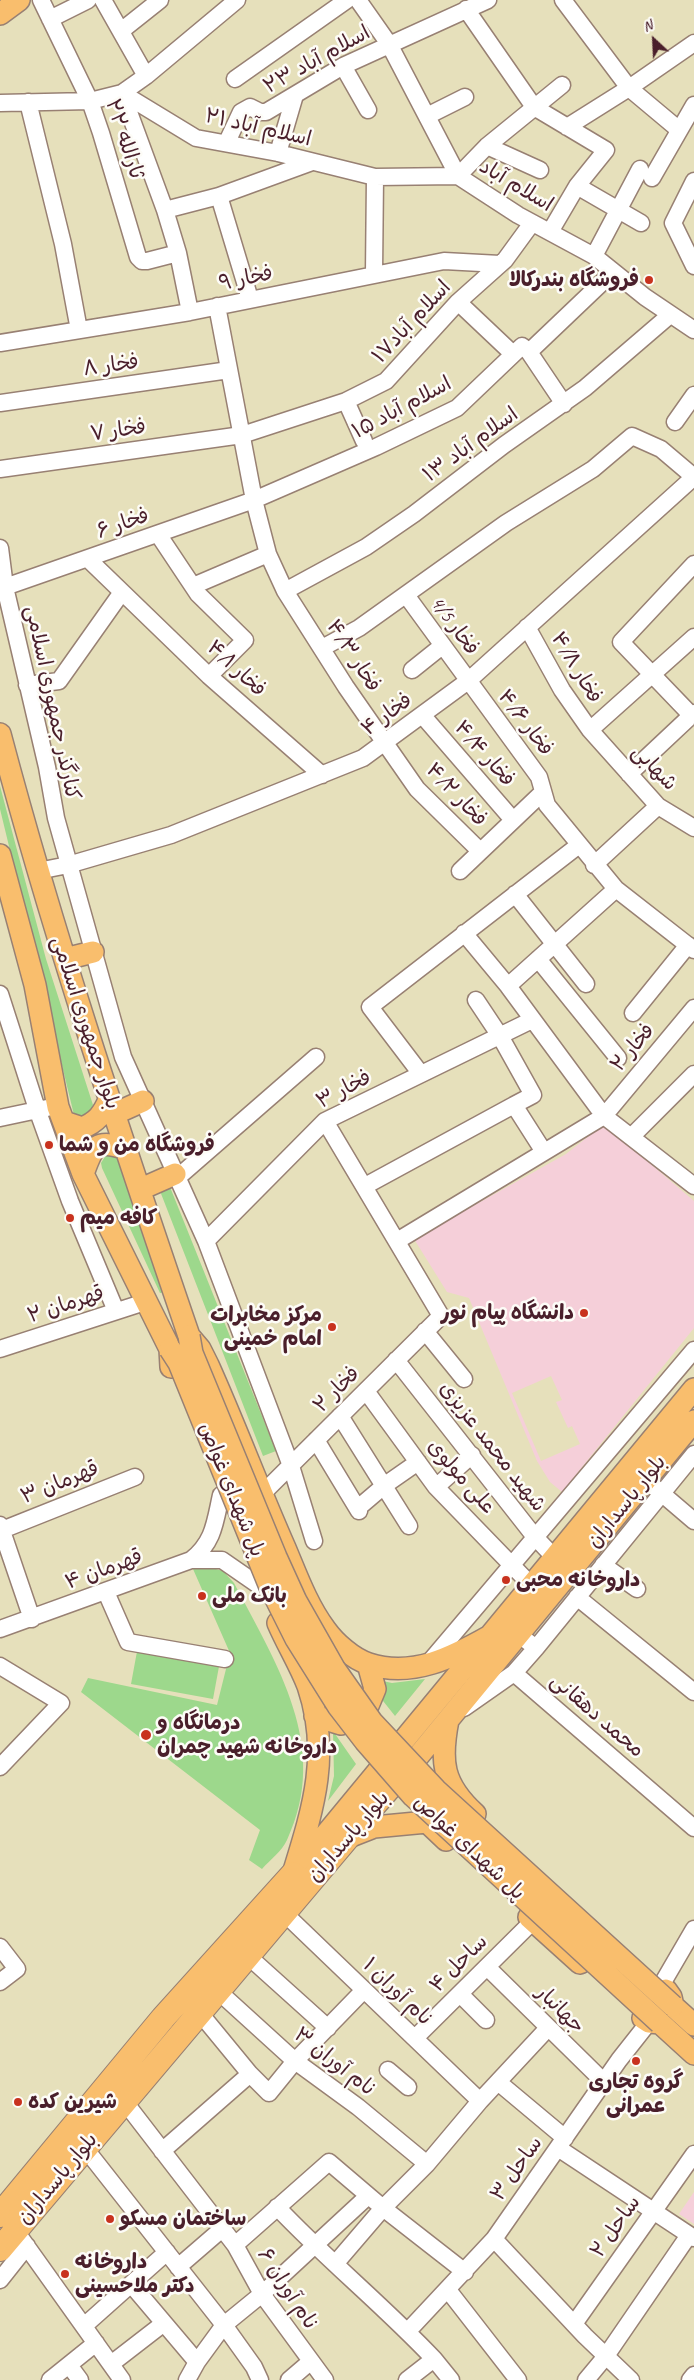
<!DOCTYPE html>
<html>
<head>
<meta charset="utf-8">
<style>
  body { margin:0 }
  #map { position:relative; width:694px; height:2380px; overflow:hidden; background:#e6e0bb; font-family:Caveat,sans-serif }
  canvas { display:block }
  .north { position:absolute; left:629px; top:15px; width:50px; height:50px; -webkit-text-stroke:4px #fdfcf7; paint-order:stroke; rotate:335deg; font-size:14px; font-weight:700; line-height:20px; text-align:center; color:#4a1f2b }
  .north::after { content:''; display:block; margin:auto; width:18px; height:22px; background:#4a1f2b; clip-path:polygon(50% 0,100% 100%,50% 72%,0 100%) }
</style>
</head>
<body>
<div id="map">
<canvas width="694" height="2380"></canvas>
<div class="north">N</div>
</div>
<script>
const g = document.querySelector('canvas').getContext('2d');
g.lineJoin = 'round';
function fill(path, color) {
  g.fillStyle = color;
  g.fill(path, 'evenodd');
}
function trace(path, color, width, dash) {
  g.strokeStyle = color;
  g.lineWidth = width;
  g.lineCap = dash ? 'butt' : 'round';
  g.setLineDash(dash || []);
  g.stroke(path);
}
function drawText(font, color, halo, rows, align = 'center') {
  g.font = font + ' Caveat,"Playpen Sans Arabic",sans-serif';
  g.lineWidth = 5;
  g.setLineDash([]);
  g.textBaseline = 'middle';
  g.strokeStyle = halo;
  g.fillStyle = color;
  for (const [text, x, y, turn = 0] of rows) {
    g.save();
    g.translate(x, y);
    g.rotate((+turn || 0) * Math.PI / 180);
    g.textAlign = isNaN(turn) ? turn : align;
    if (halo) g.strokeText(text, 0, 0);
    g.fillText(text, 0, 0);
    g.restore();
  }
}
fill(new Path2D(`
  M604,1124L694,1201V1328L562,1492L550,1482L537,1461L469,1298L447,1292L414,1239L566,1154ZM551,1376L562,1400L556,1402L568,1428L572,1426L580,1444L541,1461L512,1393Z
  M694,2192V2224L679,2214Z`), '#f5cfd9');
fill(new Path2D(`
  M0,786L46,959L93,1105L88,1117L80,1120L74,1115L0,809Z
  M106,1155L118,1157L165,1292L160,1293L102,1168L101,1163Z
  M170,1187L276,1451L263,1456L160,1191Z
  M205,1566L223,1571L234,1583C277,1665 331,1747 287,1840C282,1851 270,1860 262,1869L249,1860L260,1830L81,1692L88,1678L217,1705L230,1653L193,1569Z
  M138,1646L220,1661L213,1699L131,1684Z
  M364,1677L392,1683L425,1679L395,1716Z
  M333,1731L356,1764L328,1801L334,1776Z`), '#9dd88c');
const minor = new Path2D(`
  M41,0L90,101L101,133L138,257L142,261H147L178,253
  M103,0L146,76
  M358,0L389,44L458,176L518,215L594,256L645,297L694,330
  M563,0L629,88L678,129
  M466,9L534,107L606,150L577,186L550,232
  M50,19L88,0
  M121,31L160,0
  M343,66L368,110
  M235,79L347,0
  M28,102L63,244L79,330
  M0,103L90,101L122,93L196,138L278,153L375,177L458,176L487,146L562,85
  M427,116L465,97
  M567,127L629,88L694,43
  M227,142L241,112L250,107L260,112H266L343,66L488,0
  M487,146L540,170
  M278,153L295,95
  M652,178L694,105
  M694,181L673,223L694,266
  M577,186L641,223
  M219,196L250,299
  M165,210L122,93L146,76L237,0
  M594,256L640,169
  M374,273L375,177
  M458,302L513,354
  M217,306L254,500L268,554L285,591L346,687L417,789L479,850
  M190,312L178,253L165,210L219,196L312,162
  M0,343L190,312L444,261L500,264
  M529,352L564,404
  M346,401L364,441
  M0,403L229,370
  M675,422L694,395
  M0,469L242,435L346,401L386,381L458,302L505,260L532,223
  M158,534L198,594L245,640L209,676
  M0,548L5,587L47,767L56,818L123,1057L206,1241L291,1466L314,1541
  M88,559L209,676L322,775
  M193,586L268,554
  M5,587L254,500L376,447L457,408L522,346L529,352L613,272
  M285,591L366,547L414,514L504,445L585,388L670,315
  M406,595L539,777L547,805L616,889L694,950
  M527,627L562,690L590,730L658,806L694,828
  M322,648L359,628L506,523L593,469L632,436L661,449L694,477
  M412,670L442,646
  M27,685L59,681L122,592
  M423,716L513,820
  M692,716L621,642L694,564
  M590,730L694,637
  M629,774L694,713
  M594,865L658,806
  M38,871L68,865L171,835L363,758L468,681L694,477
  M460,871L543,792
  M515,894L586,984
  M464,933L508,986L604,1116L694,1186
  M538,959L618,1058
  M508,986L616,889
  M0,994L37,1109L70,1201L116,1311
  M476,1000L500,1036L533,1095L514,1105
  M633,1013L688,945
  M421,1074L370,1007L579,845
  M0,1118L47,1108
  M631,1137L694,1074
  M177,1178L316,1057
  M365,1186L514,1105L544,1152
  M206,1241L325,1121L532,1020
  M397,1241L604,1116L694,1008
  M425,1331L464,1379
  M0,1349L145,1302
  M396,1360L535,1537L555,1558
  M366,1391L436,1487L532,1586
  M340,1416L409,1526
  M316,1440L359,1511
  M653,1486L694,1521
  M436,1487L472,1455
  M262,1494L441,1316L325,1121
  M358,1508L385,1485L418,1462
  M0,1525L32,1619
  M2,1530L135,1477
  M191,1560C214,1542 215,1522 221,1495
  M603,1565L637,1589
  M106,1592L128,1642L225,1659
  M577,1597L694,1692
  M0,1629L191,1560H222L261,1587
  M518,1634L536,1648L514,1673L694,1828
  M536,1648L694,1454
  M427,1665L694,1350
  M0,1666L61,1703L0,1767
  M464,1708L514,1673
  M284,1913L480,2101
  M0,1947L17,1969L0,1982
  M248,1956L328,2028
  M487,1967L604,2082
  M662,1984L694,1929
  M218,1991L295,2061L358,2107L427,2164
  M460,1994L486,2020
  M199,2012L250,2074L269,2093L295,2061L364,1990
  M415,2038L533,1921
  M388,2070L408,2087
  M498,2082L565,2138
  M124,2101L235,2245L262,2294L325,2380
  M84,2147L224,2325L254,2367L260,2380
  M558,2148L694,2238
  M162,2151L250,2074
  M277,2207C327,2260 384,2306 434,2359
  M15,2230L122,2380
  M494,2239L585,2336L631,2380
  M235,2245L329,2162L383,2208L465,2272
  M335,2264L383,2208L427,2164L480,2101L548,2028
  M178,2267L222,2229
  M0,2280L27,2246
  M131,2284L197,2362
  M448,2290L518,2380
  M574,2324L694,2154
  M84,2326L167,2252
  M408,2331L494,2239L619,2060L649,2022
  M111,2364L164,2323
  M69,2365L80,2380
  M50,2380L96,2343
  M187,2380L197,2362L224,2325L262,2294L368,2196
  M289,2380L310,2362
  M407,2380L434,2359L451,2380
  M586,2380L606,2356L689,2235
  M690,2380L694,2375`);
const major = new Path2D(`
  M0,14L19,0
  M0,734C54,938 121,1137 189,1336L200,1349L208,1365C235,1425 258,1487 285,1548C296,1574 307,1605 325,1629C335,1643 353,1659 369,1664C413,1678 453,1657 490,1636
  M0,855L35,985L58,1107L83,1174L170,1349L171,1367
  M65,959L93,952
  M114,1114L143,1101
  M64,1122L82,1128C97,1122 103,1114 109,1100
  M83,1174C93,1145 96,1139 127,1149
  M141,1189L175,1174
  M278,1623C287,1644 300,1665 308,1686C331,1754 313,1809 293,1874
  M315,1716L341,1724L365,1713L375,1689L368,1664
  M448,1720C440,1761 442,1784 475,1814
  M351,1836L374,1827L427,1822L446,1840
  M348,1837L420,1754L694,1421
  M299,1867L694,1389
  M529,1917L580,1963
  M666,1990L671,1997L673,2006L694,2025
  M643,2018L649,2022L660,2023L694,2054`);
const highway = new Path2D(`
  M0,2215L163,2018L293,1874
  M0,2249L348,1837`);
trace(minor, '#988073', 19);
trace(major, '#988073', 24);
trace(highway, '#988073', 26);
trace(minor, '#fff', 16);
trace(major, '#f9be6d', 21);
trace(highway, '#f9be6d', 24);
const majorBridge = new Path2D(`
  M189,1336L192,1353L276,1557L296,1601L334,1668L372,1722L436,1790L673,2006
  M170,1349L179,1363L270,1587L296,1639L338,1706L365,1741L413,1796L660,2023`);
trace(majorBridge, '#988073', 24, []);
trace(majorBridge, '#f9be6d', 21);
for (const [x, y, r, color] of [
  [649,280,5,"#c8321e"],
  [49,1145,5,"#c8321e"],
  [70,1218,5,"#c8321e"],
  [584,1313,5,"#c8321e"],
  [332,1327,5,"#c8321e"],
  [506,1580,5,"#c8321e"],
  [202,1596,5,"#c8321e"],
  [146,1735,6,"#c8321e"],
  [636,2061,5,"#c8321e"],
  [18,2102,5,"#c8321e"],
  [110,2219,5,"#c8321e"],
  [65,2274,5,"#c8321e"]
]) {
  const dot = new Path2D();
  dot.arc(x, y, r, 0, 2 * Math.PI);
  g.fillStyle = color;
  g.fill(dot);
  trace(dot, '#fdfcf7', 2);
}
drawText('21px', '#4a1f2b', '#fdfcf7', [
  ["اسلام آباد ۲۳",317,60,-29],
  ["اسلام آباد ۲۱",258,128,13],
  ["ثارالله ۲۲",124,139,72],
  ["اسلام آباد",516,186,31],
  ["فخار ۹",246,279,-12],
  ["اسلام آباد۱۷",412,322,-47],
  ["فخار ۸",111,366,-8],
  ["اسلام آباد ۱۵",402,408,-28],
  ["فخار ۷",118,431,-8],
  ["اسلام آباد ۱۳",471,445,-36],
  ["فخار ۶",123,524,-19],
  ["فخار 4/5",454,626,54],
  ["فخار ۴/۳",353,656,57],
  ["فخار ۴/۸",576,668,59],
  ["فخار ۴/۱",236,669,43],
  ["کنارگذر جمهوری اسلامی",52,703,78],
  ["فخار ۴",387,715,-36],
  ["فخار ۴/۶",525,723,53],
  ["فخار ۴/۴",484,754,49],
  ["شهابی",654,768,46],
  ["فخار ۴/۲",456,795,47],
  ["بلوار جمهوری اسلامی",85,1023,72],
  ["فخار ۲",633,1048,-50],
  ["فخار ۳",344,1090,-28],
  ["قهرمان ۲",66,1305,-18],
  ["فخار ۲",337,1390,-45],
  ["شهید محمد عزیزی",492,1447,52],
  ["علی مولوی",461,1477,49],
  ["قهرمان ۳",60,1483,-22],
  ["پل شهدای غواص",231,1490,68],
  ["بلوار پاسداران",627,1502,-51],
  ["قهرمان ۴",104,1570,-20],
  ["محمد دهقانی",597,1716,41],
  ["بلوار پاسداران",349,1837,-49],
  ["پل شهدای غواص",469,1848,43],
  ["ساحل ۴",459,1964,-45],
  ["نام آوران ۱",397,1992,44],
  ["جهانبار",560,2010,45],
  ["نام آوران ۳",334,2062,38],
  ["ساحل ۳",517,2169,-55],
  ["بلوار پاسداران",58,2179,-50],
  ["ساحل ۲",616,2227,-55],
  ["نام آوران ۶",287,2289,57]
]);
drawText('bold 21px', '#4a1f2b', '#fdfcf7', [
  ["فروشگاه بندرکالا",639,280,"right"],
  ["فروشگاه من و شما",59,1145],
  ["کافه میم",80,1218],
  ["دانشگاه پیام نور",574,1313,"right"],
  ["مرکز مخابرات",322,1315,"right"],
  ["امام خمینی",322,1339,"right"],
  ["داروخانه محبی",516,1580],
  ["بانک ملی",212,1596],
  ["درمانگاه و",157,1723],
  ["داروخانه شهید چمران",157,1747],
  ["گروه تجاری",636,2082,"center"],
  ["عمرانی",636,2106,"center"],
  ["شیرین کده",28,2102],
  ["ساختمان مسکو",120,2219],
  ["داروخانه",75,2262],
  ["دکتر ملاحسینی",75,2286]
], 'left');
</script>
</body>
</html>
